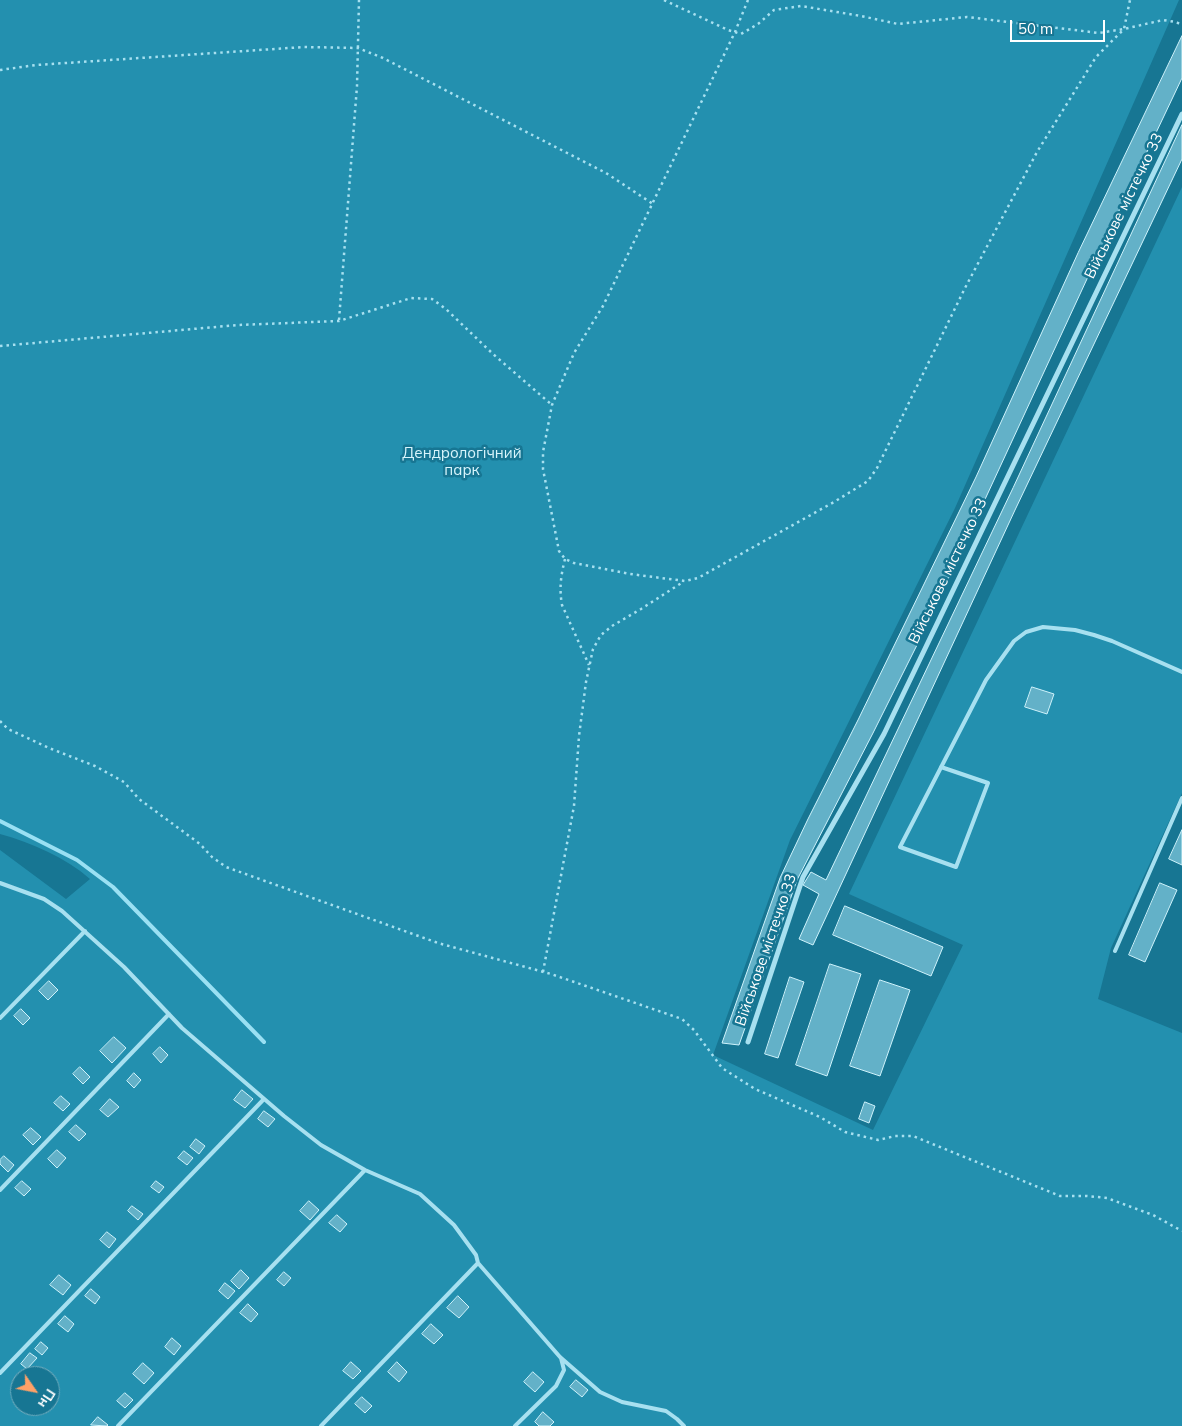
<!DOCTYPE html>
<html>
<head>
<meta charset="utf-8">
<style>
  body { margin:0 }
  #map { position:relative; width:1182px; height:1426px; overflow:hidden; background:#177693; font-family:Mulish,sans-serif }
  canvas { display:block }
  .north { position:absolute; left:10px; top:1366px; width:50px; height:50px; box-sizing:border-box; background:#177693; border:1px solid #74adbe; border-radius:50%; rotate:123deg; font-size:14px; font-weight:700; line-height:20px; text-align:center; color:#fff }
  .north::after { content:''; display:block; margin:auto; width:18px; height:22px; background:#ffa167; clip-path:polygon(50% 0,100% 100%,50% 72%,0 100%) }
  .scale { position:absolute; left:1010px; top:20px; width:95px; height:22px; box-sizing:border-box; border:2px solid #fff; border-top:0; padding-left:6px; font-size:15px; line-height:18px; white-space:nowrap; color:#fff; -webkit-text-stroke:4px #177693; paint-order:stroke }
</style>
</head>
<body>
<div id="map">
<canvas width="1182" height="1426"></canvas>
<div class="north">Пн</div>
<div class="scale">50 m</div>
</div>
<script>
const g = document.querySelector('canvas').getContext('2d');
g.lineJoin = 'round';
function fill(path, color) {
  g.fillStyle = color;
  g.fill(path, 'evenodd');
}
function trace(path, color, width, dash) {
  g.strokeStyle = color;
  g.lineWidth = width;
  g.lineCap = dash ? 'butt' : 'round';
  g.setLineDash(dash || []);
  g.stroke(path);
}
function drawText(font, color, halo, rows, align = 'center') {
  g.font = font + ' Mulish,sans-serif';
  g.lineWidth = 5;
  g.setLineDash([]);
  g.textBaseline = 'middle';
  g.strokeStyle = halo;
  g.fillStyle = color;
  for (const [text, x, y, turn = 0] of rows) {
    g.save();
    g.translate(x, y);
    g.rotate((+turn || 0) * Math.PI / 180);
    g.textAlign = isNaN(turn) ? turn : align;
    if (halo) g.strokeText(text, 0, 0);
    g.fillText(text, 0, 0);
    g.restore();
  }
}
fill(new Path2D(`
  M0,0H1179L955,508L790,840L713,1055L873,1130L963,945L849,894L1182,187V793L1111,948L1098,999L1182,1033V1426H0V850L66,899L90,879C65,857 32,843 0,834ZM20,1376H50V1406H20Z`), '#2390af');
trace(new Path2D(`
  M0,821L77,860L113,887L264,1042`), '#9ae0f3', 4);
const building = new Path2D(`
  M1182,36V78L1099,253L925,629L873,733L797,880L739,1045L722,1043L780,878L808,819L858,720L976,477L1078,253Z
  M1182,125V159L1015,510L813,945L799,939L819,894L803,885L811,872L826,880L1013,488Z
  M1032,687L1054,694L1047,714L1025,707Z
  M1182,830V865L1169,859Z
  M1160,883L1177,890L1145,962L1129,955Z
  M845,906L943,947L931,976L833,935Z
  M830,964L861,974L827,1076L796,1065Z
  M790,977L804,982L778,1058L765,1054Z
  M880,980L910,990L880,1076L850,1066Z
  M49,981L58,990L48,1000L39,991Z
  M21,1009L30,1018L23,1025L14,1016Z
  M114,1037L126,1048L112,1063L100,1051Z
  M160,1047L168,1055L161,1063L153,1054Z
  M80,1067L90,1077L83,1084L73,1074Z
  M134,1073L141,1080L134,1088L127,1081Z
  M242,1090L253,1099L245,1108L234,1100Z
  M61,1096L70,1104L63,1111L54,1103Z
  M110,1099L119,1107L108,1117L100,1110Z
  M865,1102L875,1106L869,1123L859,1119Z
  M264,1111L275,1119L268,1127L258,1119Z
  M76,1125L86,1134L79,1141L69,1132Z
  M31,1128L41,1137L33,1145L23,1135Z
  M196,1139L205,1146L199,1154L190,1147Z
  M57,1150L66,1158L57,1168L48,1159Z
  M184,1151L193,1158L187,1165L178,1158Z
  M4,1156L14,1165L8,1172L0,1164V1160Z
  M22,1181L31,1189L24,1196L15,1188Z
  M156,1181L164,1187L159,1193L151,1187Z
  M309,1201L319,1210L310,1220L300,1211Z
  M132,1206L143,1214L138,1220L128,1211Z
  M337,1215L347,1224L340,1232L329,1223Z
  M107,1232L116,1239L109,1248L100,1240Z
  M241,1270L249,1278L239,1289L231,1281Z
  M284,1272L291,1278L284,1286L277,1280Z
  M59,1275L71,1285L63,1295L50,1285Z
  M225,1283L235,1291L228,1299L219,1291Z
  M91,1289L100,1297L95,1304L85,1296Z
  M458,1296L469,1307L459,1318L447,1308Z
  M248,1304L258,1314L251,1322L240,1313Z
  M65,1316L74,1324L68,1332L58,1324Z
  M431,1324L443,1335L434,1344L422,1334Z
  M172,1338L181,1346L174,1355L165,1347Z
  M41,1342L48,1348L42,1355L35,1349Z
  M30,1353L37,1358L27,1369L21,1364Z
  M351,1362L361,1371L353,1379L343,1371Z
  M397,1362L407,1372L399,1382L388,1372Z
  M143,1363L154,1373L144,1384L133,1374Z
  M533,1372L544,1382L535,1392L524,1382Z
  M576,1380L588,1390L582,1397L570,1387Z
  M125,1393L133,1400L125,1408L117,1401Z
  M362,1397L372,1406L365,1413L355,1404Z
  M543,1412L554,1422L550,1426H539L535,1422Z
  M98,1417L108,1425L107,1426L91,1425Z`);
fill(building, '#63b1c8');
trace(building, '#cef2fb', 1);
trace(new Path2D(`
  M664,0L728,30L741,34L758,24L774,10L801,6L861,16L898,24L967,17L1099,33L1124,29L1163,20L1176,22L1182,25
  M748,0L735,32L603,306L574,353L552,405L543,452V469L559,551L565,559L574,563L630,574L685,581L698,578L834,502L868,481L877,468L965,288L1037,152L1096,57L1124,29L1130,0
  M0,70L36,65L304,47L358,48L383,58L606,173L653,204
  M339,320L357,86L359,0
  M0,346L238,325L339,321L411,298L432,299L446,309L493,354L552,405
  M565,559C561,575 559,588 562,605L589,665
  M0,721L8,729L49,748L95,766L124,782L139,799L200,844L212,857L226,867L438,943L551,974L682,1019L694,1030L722,1068L755,1089L820,1117L845,1132L878,1140L895,1136H913L1060,1196H1087L1107,1198L1153,1215L1182,1231
  M543,972L574,806L579,736L586,682L593,649L601,635L612,626L641,609L683,582`), '#a7e0f0', 2.5, [2.5, 4]);
trace(new Path2D(`
  M941,767L988,783L956,867L900,847L986,680L1014,641L1026,632L1043,627L1075,630L1094,635L1112,641L1182,672
  M0,883L44,899L62,911L124,967L182,1028L284,1116L321,1145L365,1170L420,1194L454,1225L476,1255L478,1263L560,1357L600,1392L622,1402L666,1411L677,1419L684,1426
  M1115,951L1182,798
  M0,1018L85,931
  M0,1190L169,1014
  M0,1373L264,1099
  M118,1426L365,1170
  M321,1426L478,1263
  M515,1426L556,1386L564,1370L561,1358`), '#a7e0f0', 4);
trace(new Path2D(`
  M748,1042L803,877L884,734L1182,114`), '#a7e0f0', 5);
drawText('15px', '#fff', '#177693', [
  ["Військове містечко 33",1124,206,-64],
  ["Військове містечко 33",948,571,-64],
  ["Військове містечко 33",766,950,-71]
]);
drawText('15px', '#d8f5fc', '#177693', [
  ["Дендрологічний",462,453],
  ["парк",462,470]
]);
</script>
</body>
</html>
